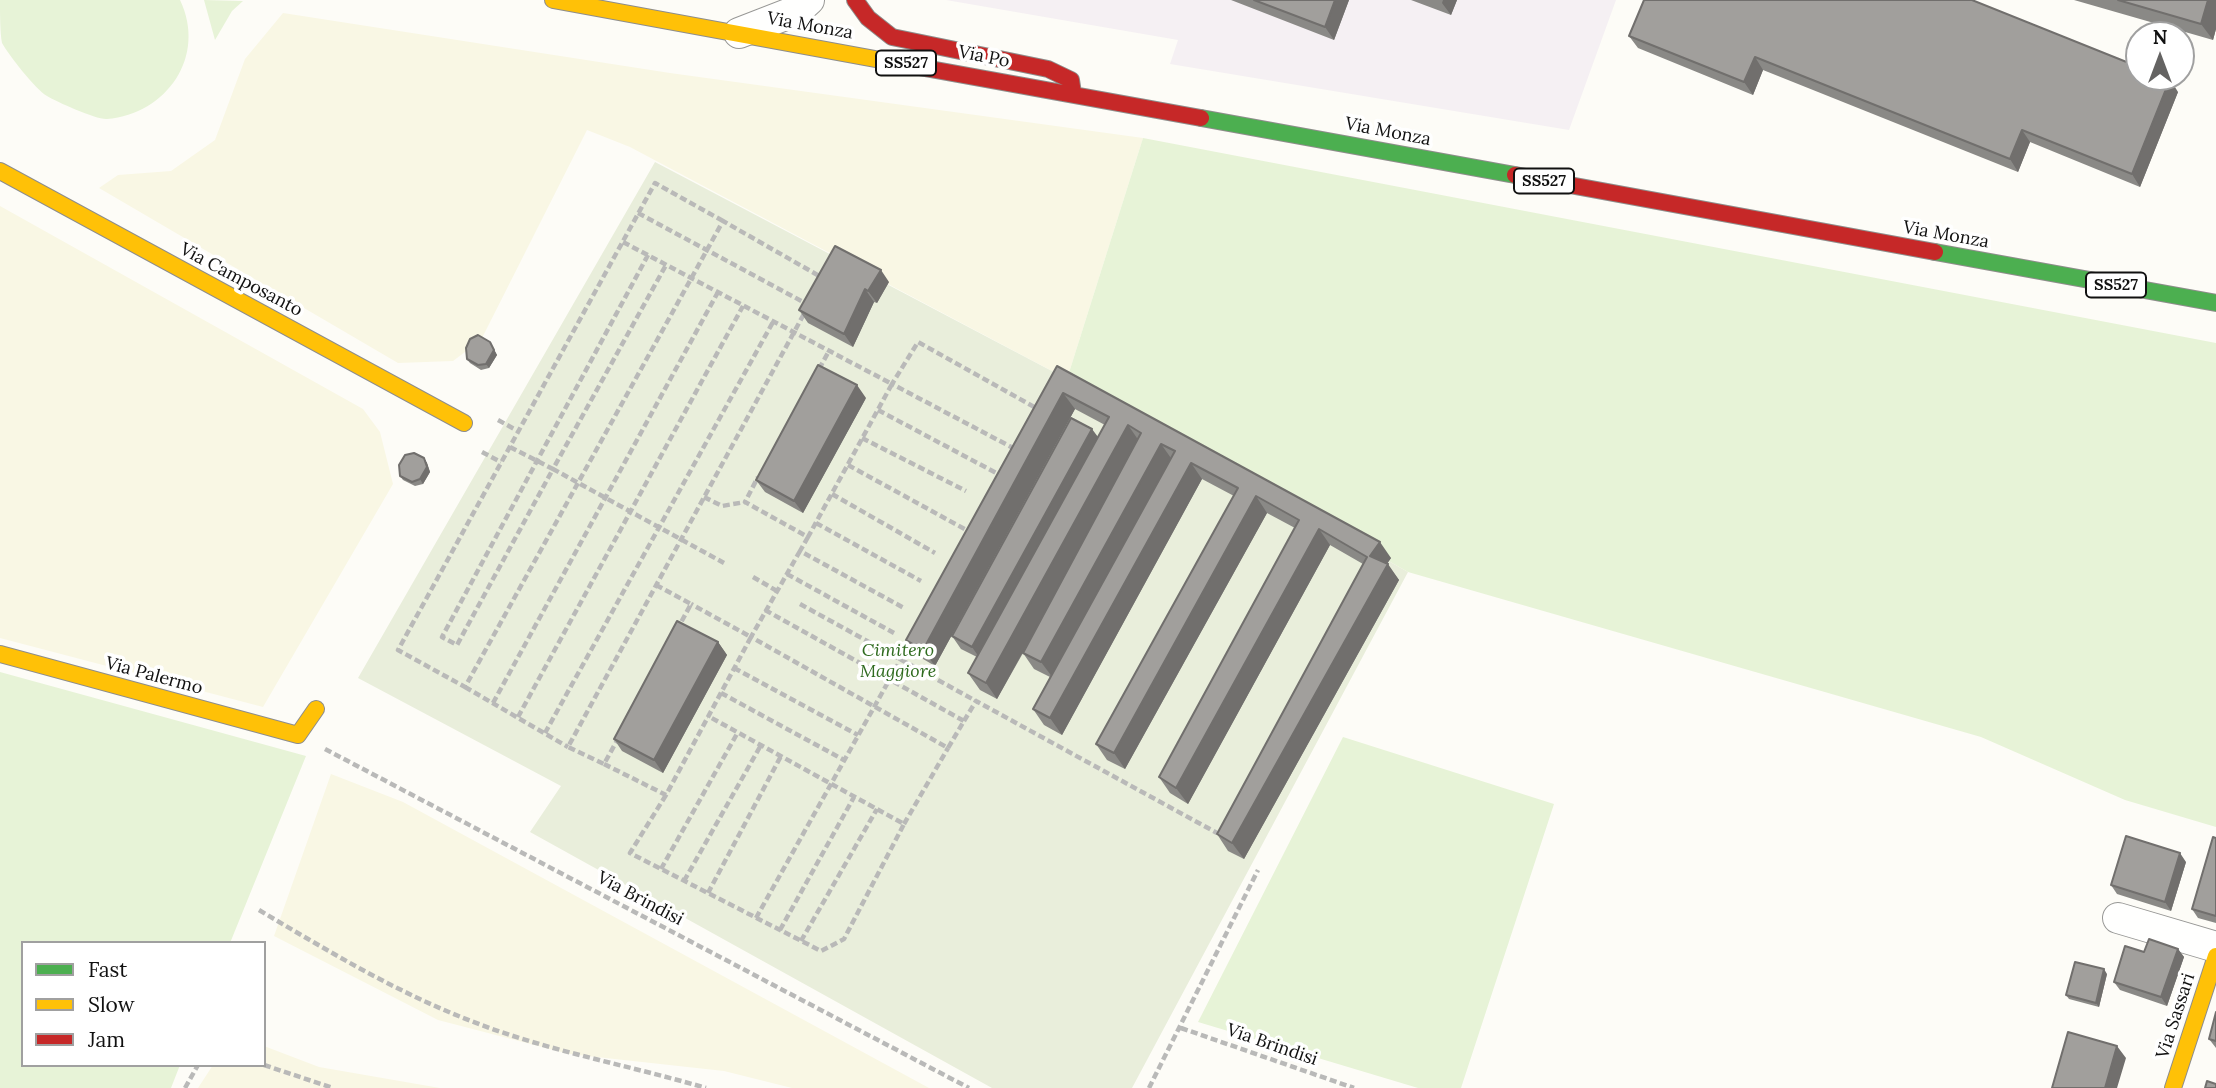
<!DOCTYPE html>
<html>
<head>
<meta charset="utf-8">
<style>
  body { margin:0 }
  #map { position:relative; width:2216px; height:1088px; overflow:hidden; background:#fdfcf7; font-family:Lora,serif }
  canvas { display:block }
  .legend { position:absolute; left:21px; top:941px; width:245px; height:126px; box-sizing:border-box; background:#fff; border:2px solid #a0a0a0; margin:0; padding:9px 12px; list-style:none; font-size:21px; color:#111 }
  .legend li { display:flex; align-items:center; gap:14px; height:35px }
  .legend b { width:35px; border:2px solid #a0a0a0 }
  .north { position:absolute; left:2125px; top:21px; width:70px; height:70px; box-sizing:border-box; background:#fff; border:2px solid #a0a0a0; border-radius:50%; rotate:0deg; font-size:19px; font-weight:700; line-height:28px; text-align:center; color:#111 }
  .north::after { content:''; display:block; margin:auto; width:24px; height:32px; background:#646362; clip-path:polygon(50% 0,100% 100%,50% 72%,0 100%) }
</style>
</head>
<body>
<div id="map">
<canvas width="2216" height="1088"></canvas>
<ul class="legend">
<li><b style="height:9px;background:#4caf50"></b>Fast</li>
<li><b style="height:9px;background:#ffc107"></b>Slow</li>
<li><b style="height:9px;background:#c62828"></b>Jam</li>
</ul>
<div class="north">N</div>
</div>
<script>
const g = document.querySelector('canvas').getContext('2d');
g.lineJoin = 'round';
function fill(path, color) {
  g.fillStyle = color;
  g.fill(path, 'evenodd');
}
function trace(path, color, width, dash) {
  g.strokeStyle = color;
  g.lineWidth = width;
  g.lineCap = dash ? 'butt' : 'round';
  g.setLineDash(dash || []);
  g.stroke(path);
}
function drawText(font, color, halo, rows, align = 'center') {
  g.font = font + ' Lora,serif';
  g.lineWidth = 7;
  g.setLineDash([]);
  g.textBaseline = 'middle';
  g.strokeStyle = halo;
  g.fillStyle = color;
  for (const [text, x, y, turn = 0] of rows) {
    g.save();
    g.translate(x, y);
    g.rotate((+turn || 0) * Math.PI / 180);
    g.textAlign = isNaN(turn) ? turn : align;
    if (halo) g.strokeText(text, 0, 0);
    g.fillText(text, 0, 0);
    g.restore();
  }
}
fill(new Path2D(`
  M946,0H1616L1569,130L1170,64L1178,40Z`), '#f5f0f3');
fill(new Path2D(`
  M283,13L670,73L1143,138L1067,379L630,147L587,130L481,340L453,361L398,363L99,188L118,175L171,171L215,140L245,59Z
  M0,206L363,409L380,432L393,484L263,707L0,638Z
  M331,774L403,802L929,1088H792L724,1071L569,1054L438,1020L274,936Z
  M264,1046L319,1067L440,1088H198L213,1065H264Z`), '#f9f7e4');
fill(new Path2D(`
  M0,0H180C207,56 167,114 107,119C97,120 57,102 47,96C36,90 8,54 2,43C0,33 0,12 0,0Z
  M204,0L243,1L232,11L215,40Z
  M1143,138L2216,343V827L2125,800L1981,737L1408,572L1067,379Z
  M0,672L306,756L230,943H23V1065H180L171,1088H0Z
  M1343,737L1554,804L1461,1088H1418L1198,1022Z`), '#e7f3d7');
fill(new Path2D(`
  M655,162L1067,379L1408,572L1132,1088H992L530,832L561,786L358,678Z`), '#e9eedb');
const street = new Path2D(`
  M739,33L798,10L809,0
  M2118,918L2216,947`);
const fast = new Path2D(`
  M1201,118L1515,175
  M1935,252L2216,303`);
const slow = new Path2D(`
  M553,0L908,65
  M0,171L464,423
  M0,654L298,735L316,709
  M2173,1088L2216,956`);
const jam = new Path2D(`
  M855,0L868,18L892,37L1048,69L1071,80L1073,93
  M908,65L1201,118
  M1515,175L1935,252`);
trace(street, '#979795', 32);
trace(fast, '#8e8d8b', 18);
trace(slow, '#8e8d8b', 18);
trace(jam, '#8e8d8b', 18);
trace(new Path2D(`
  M638,213L807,304
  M723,221L655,183L398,650L465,687L723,221L821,277
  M623,242L892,384L808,537L745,502L758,477
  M648,255L442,637L457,645L553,469L724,563
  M819,369L829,351
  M878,410L1000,475
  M498,420L518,431
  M862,438L966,491
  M510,447L553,469L666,265
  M1015,449L892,384L918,342L1036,408L1035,410
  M482,452L501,462
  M848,465L970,532
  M832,494L935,553
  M704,497L722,506L745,502
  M816,523L921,581
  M808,537L800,551L904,608
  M787,574L894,633
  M753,577L777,591
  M656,585L691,604L678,628
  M800,604L976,701
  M765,610L964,721L948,748L751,637L800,551
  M734,668L858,735
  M465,687L568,747
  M721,693L844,760
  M493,703L718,292
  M518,717L743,306
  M964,721L976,701L1217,833
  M545,733L773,322
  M619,737L604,764L568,747L805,312
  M325,749L969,1088
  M604,764L666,795L751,637L691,604
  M666,795L630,853L821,951L844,939L904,824L708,716
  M904,824L948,748
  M661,869L738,732
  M684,881L761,745
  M708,893L781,756
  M259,910C328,951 396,992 471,1021C547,1051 628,1065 706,1088
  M756,918L901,659
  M780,930L854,797
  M801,941L877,809
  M1181,1028L1354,1088
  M264,1065L333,1088
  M185,1088L198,1065
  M1149,1088L1258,870`), '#b9b9b8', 4.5, [7, 3.5]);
trace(street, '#fffffe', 30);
trace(fast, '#4caf50', 16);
trace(slow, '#ffc107', 16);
trace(jam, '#c62828', 16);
fill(new Path2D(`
  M1231,0H1349L1334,40Z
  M1411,0H1457L1451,15Z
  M2074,0H2216V29L2213,40Z
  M1629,36L2178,92L2140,187L2030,142L2018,172L1763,70L1753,95L1638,48Z
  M889,282L877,303L874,302L853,347L808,323L799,310Z
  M490,342L497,355L489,368L481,370L470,363L467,359Z
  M1057,366L1391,558L1387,564L1399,580L1244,859L1228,851L1217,834L1363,564L1330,545L1188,804L1170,793L1159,777L1295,528L1267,513L1125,769L1107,760L1096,744L1234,496L1202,479L1062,735L1044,725L1033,709L1050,677L1034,669L1023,653L997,699L980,690L968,673L977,657L961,649L952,636L1098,437L1105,425L1075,409L935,666L918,656L906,640Z
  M866,398L803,513L765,492L756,480Z
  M424,458L427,463L430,472L423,484L415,486L403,480L400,476Z
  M718,642L727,655L663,773L622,751L614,739Z
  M2216,838V923L2198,918L2192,909Z
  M2186,862L2171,911L2117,894L2111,885Z
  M2178,949L2184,957L2167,1006L2120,990L2114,982L2144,952Z
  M2107,974L2099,1007L2069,999L2066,995Z
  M2216,1012V1048L2209,1039Z`), '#8a8986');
fill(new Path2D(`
  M1335,0H1349L1334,40L1325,27Z
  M1443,0H1457L1451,15L1442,3Z
  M2208,0H2216V29L2213,40L2201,24Z
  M1755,57L1763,70L1753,95L1744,82Z
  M2170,79L2178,92L2140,187L2132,174Z
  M2022,130L2030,142L2018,172L2010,159Z
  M881,270L889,282L877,303L868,291Z
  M865,289L874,302L853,347L844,334Z
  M490,342L497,355L489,368L486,364Z
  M857,385L866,398L803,513L794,501Z
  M1063,393L1075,409L935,666L923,650Z
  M1128,425L1139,441L997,699L986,683Z
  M1092,429L1101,441L981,660L972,647Z
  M1161,444L1173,461L1053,678L1041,662Z
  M424,458L427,463L430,472L423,484L420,479Z
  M1191,463L1202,479L1062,735L1050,718Z
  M1256,496L1267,513L1125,769L1114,753Z
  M1319,529L1330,545L1188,804L1176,788Z
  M1380,542L1391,558L1381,572L1370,556Z
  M1388,564L1399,580L1244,859L1232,843Z
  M718,642L727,655L663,773L654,760Z
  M2180,853L2186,862L2171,911L2165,902Z
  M2178,949L2184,957L2167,1006L2161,997Z
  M2104,969L2107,974L2099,1007L2096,1003Z
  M2117,1046L2126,1058L2117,1088H2105Z`), '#716f6d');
const building = new Path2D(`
  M1254,0H1335L1325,27Z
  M1644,0H1972L2139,67V77H2164L2170,79L2132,174L2022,130L2010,159L1755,57L1744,82L1629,36Z
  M2118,0H2208L2201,24Z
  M835,246L881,270L868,291L865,289L844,334L799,310Z
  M478,335L490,342L494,350L486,364L478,365L467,359L466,348L470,339Z
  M818,365L857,385L794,501L756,480Z
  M1057,366L1380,542L1370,556L1388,564L1232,843L1217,834L1367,557L1319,529L1176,788L1159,777L1299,520L1256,496L1114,753L1096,744L1238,488L1191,463L1050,718L1033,709L1175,451L1161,444L1041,662L1023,653L1141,433L1128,425L986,683L968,673L1109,417L1063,393L923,650L906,640Z
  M1071,418L1092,429L972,647L952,636Z
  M414,453L424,458L427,467L420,479L412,482L400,476L399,465L405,455Z
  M677,621L718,642L654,760L614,739Z
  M2126,836L2180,853L2165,902L2111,885Z
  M2213,837L2216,838V916L2192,909Z
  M2149,939L2178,949L2161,997L2114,982L2125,946L2144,952Z
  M2075,962L2104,969L2096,1003L2066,995Z
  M2216,1012V1041L2209,1039Z
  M2068,1032L2117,1046L2105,1088H2052Z
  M2207,1081L2216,1084V1088H2205Z`);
fill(building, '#a19f9c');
trace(building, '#716f6d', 2);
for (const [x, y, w] of [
  [906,63,60],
  [1544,181,60],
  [2116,285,60]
]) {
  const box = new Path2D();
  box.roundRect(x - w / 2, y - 12.5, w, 25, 5);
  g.fillStyle = '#fff';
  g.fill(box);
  trace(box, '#111', 2);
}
drawText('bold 16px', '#111', null, [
  ["SS527",906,63],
  ["SS527",1544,181],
  ["SS527",2116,285]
]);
drawText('18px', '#111', '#fff', [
  ["Via Monza",810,26,10],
  ["Via Po",984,57,11],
  ["Via Monza",1388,132,11],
  ["Via Monza",1946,235,10],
  ["Via Camposanto",241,280,28],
  ["Via Palermo",154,676,15],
  ["Via Brindisi",640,899,28],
  ["Via Sassari",2176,1016,-72],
  ["Via Brindisi",1272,1045,19]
]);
drawText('italic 18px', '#2f6b1f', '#fff', [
  ["Cimitero",898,651],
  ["Maggiore",898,672]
]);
</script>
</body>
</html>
